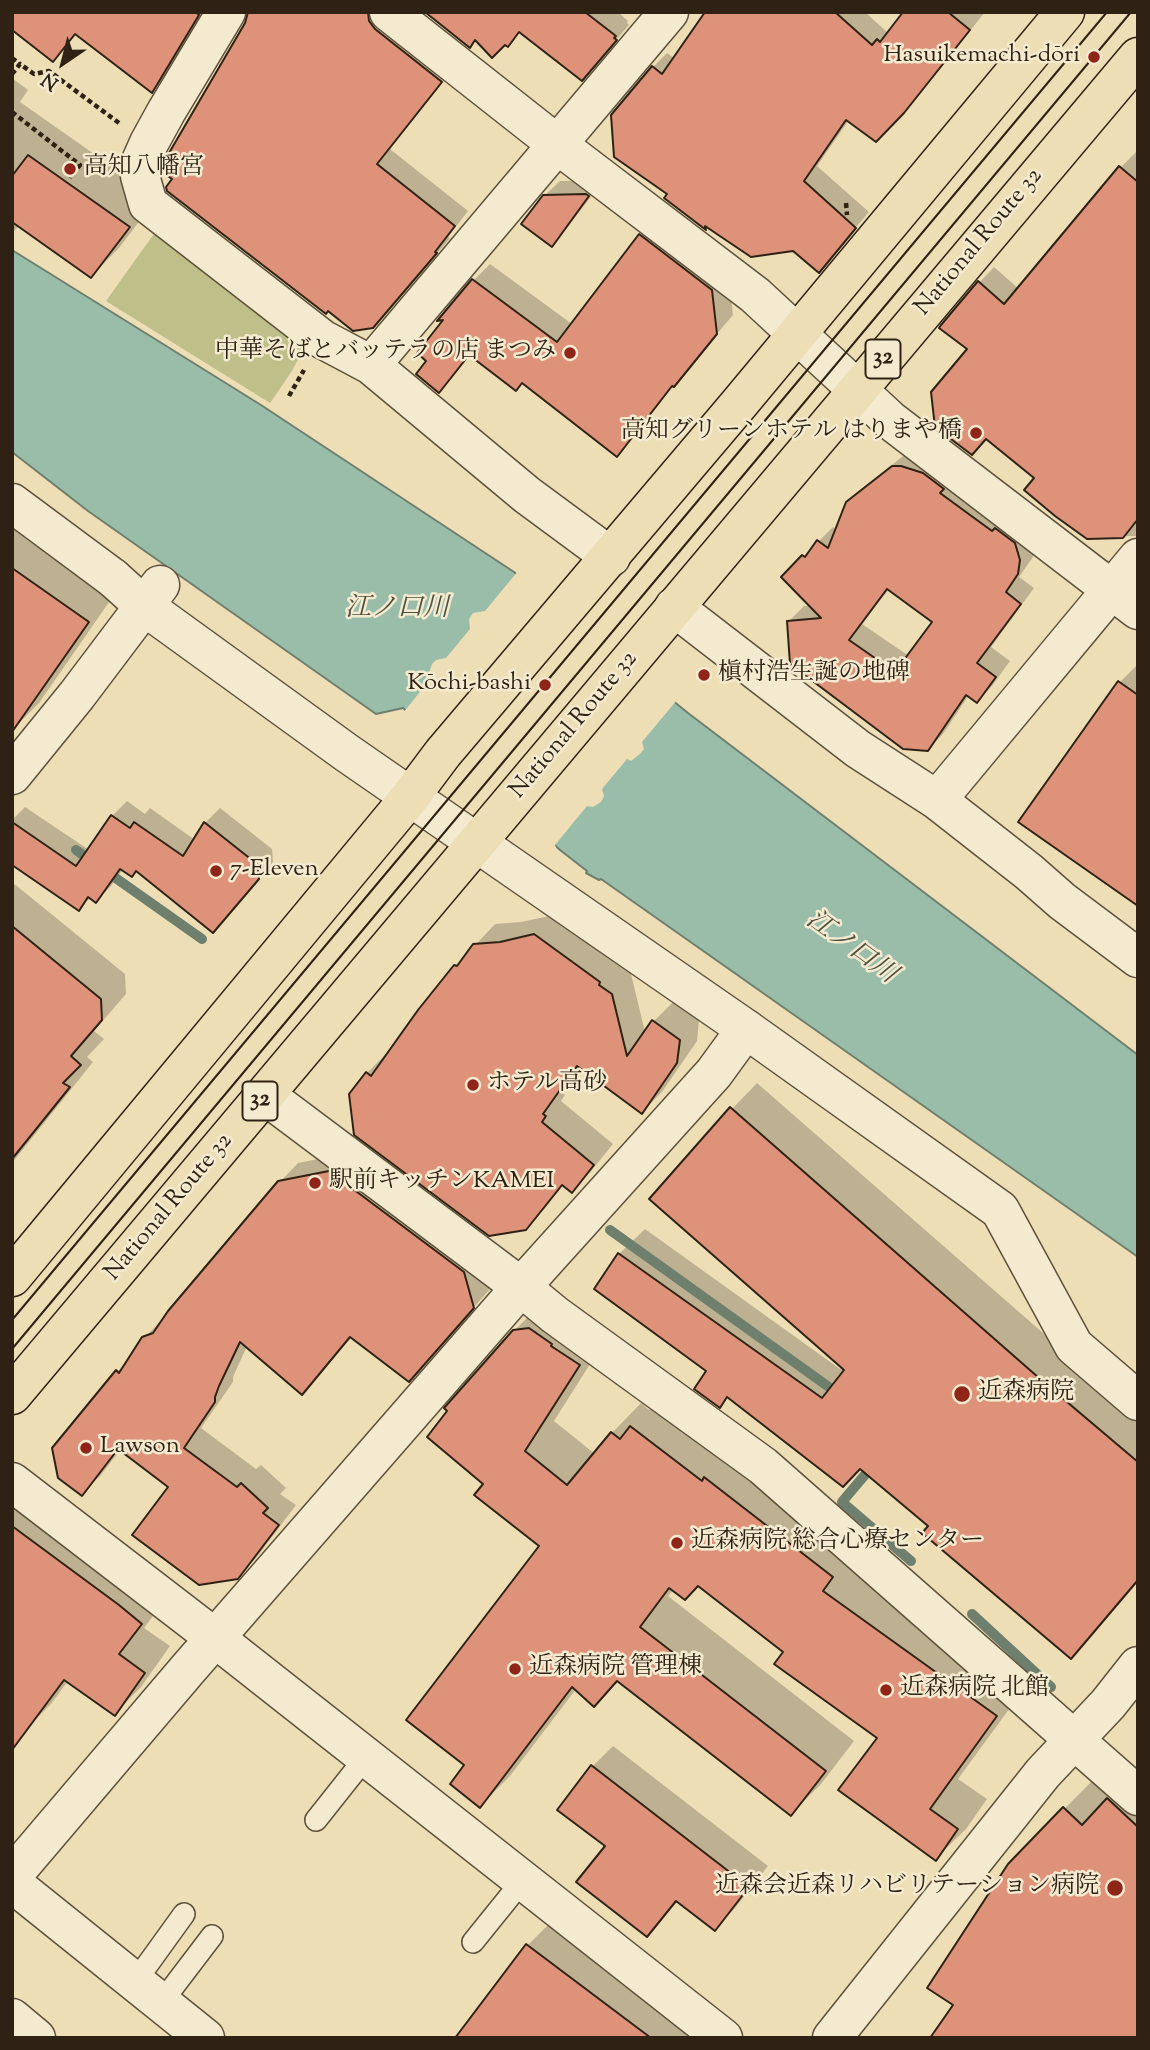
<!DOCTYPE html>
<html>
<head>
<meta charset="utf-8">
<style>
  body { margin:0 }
  #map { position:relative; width:1150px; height:2050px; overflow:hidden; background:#eddeb6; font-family:"Sorts Mill Goudy",serif }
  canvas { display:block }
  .frame { position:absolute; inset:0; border:14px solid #2f2214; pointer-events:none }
  .north { position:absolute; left:28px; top:28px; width:70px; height:70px; -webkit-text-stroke:5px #f3ead0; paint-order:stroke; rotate:215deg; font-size:19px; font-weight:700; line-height:28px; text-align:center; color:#2f2214 }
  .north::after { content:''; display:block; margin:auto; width:24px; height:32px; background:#2f2214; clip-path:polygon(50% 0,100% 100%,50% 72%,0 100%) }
</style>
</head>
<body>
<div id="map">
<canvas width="1150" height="2050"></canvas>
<div class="frame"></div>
<div class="north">N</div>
</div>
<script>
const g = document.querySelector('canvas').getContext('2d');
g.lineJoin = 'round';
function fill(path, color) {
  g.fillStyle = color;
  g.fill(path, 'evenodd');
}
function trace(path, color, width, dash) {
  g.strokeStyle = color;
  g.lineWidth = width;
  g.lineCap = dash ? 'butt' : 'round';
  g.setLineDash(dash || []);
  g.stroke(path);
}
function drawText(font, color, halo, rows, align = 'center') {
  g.font = font + ' "Sorts Mill Goudy","Noto Serif JP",serif';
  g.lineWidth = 5;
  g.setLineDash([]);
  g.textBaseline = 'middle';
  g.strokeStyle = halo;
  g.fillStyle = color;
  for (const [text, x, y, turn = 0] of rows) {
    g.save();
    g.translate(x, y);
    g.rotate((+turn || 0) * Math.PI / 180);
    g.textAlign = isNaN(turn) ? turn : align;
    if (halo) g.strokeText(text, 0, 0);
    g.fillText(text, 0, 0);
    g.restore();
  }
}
fill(new Path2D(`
  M156,231L304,348L292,371L270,403L106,301Z`), '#bfbf89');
const water = new Path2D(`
  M12,250L261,405L514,572L688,713L1138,1055V1257L601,879L599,880L586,873L587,871L560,850L403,708L376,714L88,511L12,452Z`);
fill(water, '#9abda9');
trace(water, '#6f7f6d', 2);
fill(new Path2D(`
  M518,571L677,700L642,742L644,749L641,753L631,761L627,759L602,789L604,796L601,802L593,807L587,806L555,845L557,850L403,713L431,678L429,673L432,664L436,660L446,658L470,629L469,619L473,613L485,611Z`), '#eddeb6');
fill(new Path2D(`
  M12,12H205L166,77L152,91L77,34L53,60Z
  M249,12H387L455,67L390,149L468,211L448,237L450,238L387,312L372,327L174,179L247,23Z
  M427,12H618L628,21L627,23L629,25L582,79L521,31L507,44L476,38Z
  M704,12H865L887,32L892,26L894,27L905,12H985L918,96L876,140L849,120L817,166L869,212L819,270L794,250L707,226L706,228L666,198L669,194L653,67L667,53L675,59L706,14Z
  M12,78L28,90L20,102L157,198L119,248L91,276L20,225L12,233Z
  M1136,152L1138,154V536L1088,537L1036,478L970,349L979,283L994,267L1019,289L1121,167Z
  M601,180L603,181L566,229L552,244L544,196L560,181Z
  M657,218L728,273L733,315L680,377L633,438L617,455L523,381L471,354L455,374L439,391L428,361L473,281L490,264L572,324L640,235Z
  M908,452L1035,549L1033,557L1019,577L1034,588L991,647L1010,661L992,686L977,701L969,695L943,734L927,750L789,621L804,606H811L783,577L833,527L837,530L848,503L863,488ZM889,589L934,621L909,656L862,624Z
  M12,523L114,595L39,703L12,730Z
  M1138,664V904L1021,821L1120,682Z
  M127,801L145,814L150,808L195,840L205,823L220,808L272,849L273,862L213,931L137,870L123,869L111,886L96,901L91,897L79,909L12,863V820L25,807L89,850L112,816Z
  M12,882L125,974L126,994L94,1031L104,1039L87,1057L93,1062L12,1163Z
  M554,915L619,961L618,964L631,974L645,1032L654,1021L674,1001L699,1020L697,1041L662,1092L642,1112L581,1066L562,1093L565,1095L561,1101L613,1144L592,1170L572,1191L564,1184L546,1207L525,1228L367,1073L387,1053L389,1054L456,966L495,924L521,922Z
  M757,1083L1138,1416V1582L1096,1631L1071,1656L930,1526L861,1467L729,1396L720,1405L709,1371L619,1254L645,1229L840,1369L842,1367L732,1109Z
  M349,1153L491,1288L409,1380L352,1336L320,1374L302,1392L247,1346L233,1377V1382L201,1428L256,1469L261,1465L286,1488L280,1494L296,1505L256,1558L237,1577L171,1486L121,1449L100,1476L81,1494L117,1372L132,1357L144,1338L163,1319L279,1183L298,1163Z
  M544,1301L609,1334L554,1421L595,1454L612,1433L641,1403L649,1410L661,1398L1026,1686L958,1779L987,1799L966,1829L936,1858L880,1738L786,1652L699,1584L674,1589L668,1596L854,1741L821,1784L791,1814L619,1680L594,1704L576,1689L510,1776L480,1806L467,1765L541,1546L486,1483L514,1331Z
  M18,1503L167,1597L144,1628L170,1646L141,1687L115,1713L68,1681L51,1704L25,1730L12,1738V1509Z
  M613,1746L768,1866L735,1908L715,1929L678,1901L647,1935L607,1846L592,1767Z
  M1135,1772L1138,1775V2038L956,2004L1009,1865L1092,1781L1109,1798Z
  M556,1917L713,2038H457L528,1945Z`), '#0003');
trace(new Path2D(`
  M76,850L202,939
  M610,1230L840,1395
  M874,1464L842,1502L911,1561
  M972,1614L1051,1687`), '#6f7f6d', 10);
const building = new Path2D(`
  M12,12H196L199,15L152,93L75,34L53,62L12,30Z
  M248,12H368L369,21L375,29L442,82L377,164L455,226L435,252L437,253L373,328L353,331L328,311L326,314L167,191L166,187L172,179L162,172L169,153L245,23Z
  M425,12H585L616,36L614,38L617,40L582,81L519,32L508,47L505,45L492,58L475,40L470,48Z
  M705,12H835L872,45L877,39L880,42L903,12H948L970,30L904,113L876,142L846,120L804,181L856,228L819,273L793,251L751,257L705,226L706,230L664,198L667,194L614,157L611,115L652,66L662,74Z
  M28,155L130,227L91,278L12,222V176Z
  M1119,166L1138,182V519L1123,538L1087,539L1055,516L1024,490L1034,478L986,439L972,455L935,427L931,392L967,349L939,328L941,325L978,281L1004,304Z
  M586,194L589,196L552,247L521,224L543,195Z
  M639,234L712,290L717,334L674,387L672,386L617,457L522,383L516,391L469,355L439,393L416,374L426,361L417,353L443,320L437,321L472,279L557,342Z
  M892,466H901L923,473L944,489L940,493L992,531L995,528L1015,543L1020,560L1018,574L1006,592L1021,604L977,663L996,677L977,703L966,695L928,751L903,749L790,664L787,621L821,618L781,577L802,555L805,557L817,540L828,548L846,502ZM887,589L932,622L895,672L849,640Z
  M12,568L89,622L12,732Z
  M1118,681L1138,695V906L1018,822Z
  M111,815L130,828L134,822L183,856L204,822L257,864L259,879L213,933L136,871L132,877L120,869L96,903L88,897L79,911L12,865V822L76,866Z
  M12,926L101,999L102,1020L71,1056L81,1065L63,1083L70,1087L12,1159Z
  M534,934L600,982L599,985L612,994L627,1056L652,1020L680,1040L677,1063L642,1114L577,1066L543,1114L546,1116L542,1122L594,1165L572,1193L562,1185L526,1230L489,1236L354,1135L349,1094L366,1072L371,1076L418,1010L454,965L457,966L473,944L500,942Z
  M730,1107L1047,1385L1138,1462V1580L1071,1659L922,1533L928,1526L860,1469L843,1487L727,1397L720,1408L694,1389L706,1371L594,1289L618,1253L822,1398L844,1370L649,1199Z
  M329,1171L464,1272L474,1308L409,1382L350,1337L302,1395L240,1342L219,1386L215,1397V1402L184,1448L237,1487L241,1483L268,1508L263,1513L279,1525L238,1579L199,1585L132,1535L168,1487L118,1449L82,1496L58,1478L52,1448L116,1370L119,1373L142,1337L153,1333L168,1311L278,1181Z
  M529,1328L552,1344L551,1346L580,1365L525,1451L567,1485L611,1432L620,1439L630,1426L702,1481L704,1477L833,1577L823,1591L997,1716L930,1809L958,1829L936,1861L838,1790L877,1738L774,1664L783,1652L698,1586L685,1600L669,1588L640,1627L826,1771L791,1816L617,1681L594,1707L572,1687L480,1808L450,1784L464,1765L406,1720L539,1546L474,1495L483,1484L427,1437L447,1411L444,1408L513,1330Z
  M12,1526L119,1605L142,1624L119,1654L145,1673L115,1716L64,1680L12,1750Z
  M591,1765L749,1887L715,1931L676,1901L647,1937L576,1882L605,1846L557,1810Z
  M1107,1798L1138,1827V2038H930L953,2005L927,1988L1008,1864L1063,1807L1082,1825Z
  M526,1944L651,2038H455Z`);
fill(building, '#dd9279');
trace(building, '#2f2214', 2);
const service = new Path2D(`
  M316,1820L366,1757
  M473,1942L523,1880
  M135,1982L184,1914
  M161,2003L212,1936`);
const minor = new Path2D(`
  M226,12L166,112L149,143L141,161L140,176L148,204L322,339L371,365L527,495L611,557
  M389,12L558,145L755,295L890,420L1138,610
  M371,365L669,12
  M12,503L113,578
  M674,607L858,749L937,800L1029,872L1062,901L1138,958
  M12,775L77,695L160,585
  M937,800L1138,558
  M265,1095L521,1287L555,1315L763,1466L1138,1796
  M12,1876L188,1669L521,1287L714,1073L746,1029
  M12,1883L205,2038`);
const tertiary = new Path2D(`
  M113,578L144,606L347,753L746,1029L1000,1210L1074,1346L1138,1401
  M12,1482L215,1638L723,2038
  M12,2018L36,2038
  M832,2038L1043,1773L1108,1704L1138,1666`);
const trunk = new Path2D(`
  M12,1277L410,797L443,753L738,405L1065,12
  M12,1395L1138,57`);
trace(service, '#5e513c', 24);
trace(minor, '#5e513c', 41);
trace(tertiary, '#5e513c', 41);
trace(trunk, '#2f2214', 41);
trace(new Path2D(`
  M12,58L20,64
  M12,74L20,64L34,74L49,71L119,123
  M12,112L80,165L70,178
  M846,203L847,215
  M289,396L304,370`), '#2f2214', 4.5, [5, 3.5]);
trace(service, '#f3ead0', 21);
trace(minor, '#f3ead0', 38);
trace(tertiary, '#f3ead0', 38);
trace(trunk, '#eddeb6', 38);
trace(new Path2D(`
  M12,1320L1107,12
  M12,1349L1131,12`), '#2f2214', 2);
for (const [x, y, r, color] of [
  [1094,57,7,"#8f2418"],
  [70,169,7,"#8f2418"],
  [570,353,7,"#8f2418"],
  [976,433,7,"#8f2418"],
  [704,675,7,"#8f2418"],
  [545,685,7,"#8f2418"],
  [216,871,7,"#8f2418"],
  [473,1085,7,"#8f2418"],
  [315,1183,7,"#8f2418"],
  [962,1394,9,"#8f2418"],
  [86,1448,7,"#8f2418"],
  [677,1543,7,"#8f2418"],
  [515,1669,7,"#8f2418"],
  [886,1690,7,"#8f2418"],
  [1115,1888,9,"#8f2418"]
]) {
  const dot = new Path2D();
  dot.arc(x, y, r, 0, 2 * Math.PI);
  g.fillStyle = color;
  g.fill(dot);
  trace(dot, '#f3ead0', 2.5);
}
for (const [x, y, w] of [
  [883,359,35],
  [260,1101,35]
]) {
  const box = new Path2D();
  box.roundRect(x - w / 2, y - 19.5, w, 39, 5);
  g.fillStyle = '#f3ead0';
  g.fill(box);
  trace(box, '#2f2214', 2);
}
drawText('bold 23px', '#2f2214', null, [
  ["32",883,359],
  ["32",260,1101]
]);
drawText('24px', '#2f2214', '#f3ead0', [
  ["Hasuikemachi-dōri",1080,57,"right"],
  ["高知八幡宮",84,169],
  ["中華そばとバッテラの店 まつみ",556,353,"right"],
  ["高知グリーンホテル はりまや橋",962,433,"right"],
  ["槇村浩生誕の地碑",718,675],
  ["Kōchi-bashi",531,685,"right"],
  ["7-Eleven",230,871],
  ["ホテル高砂",487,1085],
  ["駅前キッチンKAMEI",329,1183],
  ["近森病院",978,1394],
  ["Lawson",100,1448],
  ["近森病院 総合心療センター",691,1543],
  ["近森病院 管理棟",529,1669],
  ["近森病院 北館",900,1690],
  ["近森会近森リハビリテーション病院",1099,1888,"right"]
], 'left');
drawText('24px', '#2f2214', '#f3ead0', [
  ["National Route 32",980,243,-50],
  ["National Route 32",575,726,-50],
  ["National Route 32",170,1208,-50]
]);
drawText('italic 26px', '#4f5041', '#f3ead0', [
  ["江ノ口川",397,611],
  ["江ノ口川",850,949,36]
]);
</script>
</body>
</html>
